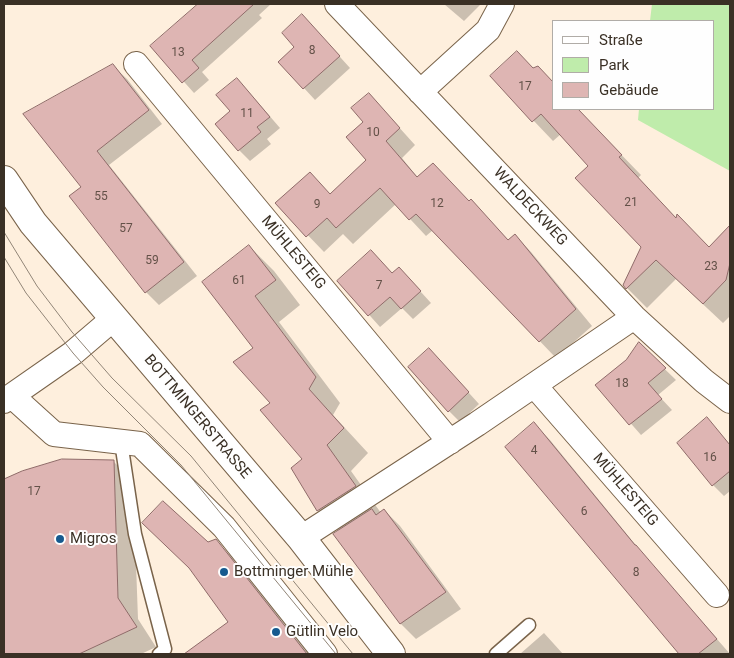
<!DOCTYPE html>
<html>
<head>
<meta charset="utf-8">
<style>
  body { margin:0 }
  #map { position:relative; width:734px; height:658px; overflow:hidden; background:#feefdd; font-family:Roboto,sans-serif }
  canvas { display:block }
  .frame { position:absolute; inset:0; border:5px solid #3a3025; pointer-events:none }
  .legend { position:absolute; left:552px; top:20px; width:162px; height:90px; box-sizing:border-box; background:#fefefe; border:1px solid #b0aca7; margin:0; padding:6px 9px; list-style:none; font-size:15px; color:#3a3025 }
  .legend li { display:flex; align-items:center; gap:10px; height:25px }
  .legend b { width:25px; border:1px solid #b0aca7 }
</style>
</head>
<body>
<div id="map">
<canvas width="734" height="658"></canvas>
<div class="frame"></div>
<ul class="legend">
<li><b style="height:6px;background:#fff"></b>Straße</li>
<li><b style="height:14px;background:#bfecab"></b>Park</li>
<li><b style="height:14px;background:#deb5b3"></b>Gebäude</li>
</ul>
</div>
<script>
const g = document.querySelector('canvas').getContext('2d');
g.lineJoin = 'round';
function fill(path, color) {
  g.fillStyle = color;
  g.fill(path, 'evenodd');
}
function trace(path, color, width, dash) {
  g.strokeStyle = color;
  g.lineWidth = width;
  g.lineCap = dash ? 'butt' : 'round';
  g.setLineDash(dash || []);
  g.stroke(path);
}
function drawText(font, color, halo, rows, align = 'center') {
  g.font = font + ' Roboto,sans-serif';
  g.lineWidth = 4;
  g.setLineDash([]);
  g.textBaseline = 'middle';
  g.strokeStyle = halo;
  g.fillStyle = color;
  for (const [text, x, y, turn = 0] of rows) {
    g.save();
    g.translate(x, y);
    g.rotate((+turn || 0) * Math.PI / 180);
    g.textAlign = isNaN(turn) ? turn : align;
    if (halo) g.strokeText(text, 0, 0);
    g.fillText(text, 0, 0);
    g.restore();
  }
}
fill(new Path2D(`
  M652,4H730V171L638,120L639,109H713V21H650Z`), '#bfecab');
fill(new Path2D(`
  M199,4H271L259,15L262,18L202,72L209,80L194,93L152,46Z
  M444,4H481L464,21Z
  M313,27L350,68L315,100L280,62L296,47Z
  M113,66L127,79L162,124L109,165L197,276L159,305L146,292L82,187Z
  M492,77L553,109H577L641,175L638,178L676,219L709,248L730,227V316L723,323L676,279L647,308L624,285L642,247L590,166L561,134L553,141Z
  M248,91L280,128L267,139L271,144L250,161L239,150L232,111Z
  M369,94L415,145L402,158L418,178L469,203L471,201L509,241L515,235L531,252L592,326L556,358L433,230L426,236L396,204L353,244L343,234L324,252L277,203L331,195L368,161L365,122Z
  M249,246L274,271L300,305L279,322L340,403L333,415L368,453L351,471L381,513L384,510L400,526L461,609L416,639L400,623L339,531L318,510L293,468L304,459L272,404L255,348Z
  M393,275L410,280L431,303L413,319L402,308L380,327L339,281Z
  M639,344L676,380L658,395L672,410L641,435L597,385L627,361Z
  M440,361L479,404L460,422L449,411Z
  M707,419L730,445V491L724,496L713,485Z
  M534,424L550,440L643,554L730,654H681L507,447Z
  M113,461L133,481L138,619L156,647L141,654H4V480L23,472Z
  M216,541L232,557L309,654H186L230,622L207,544Z
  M544,633L563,654H520Z`), '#0003');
const building = new Path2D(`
  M198,4H254L192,60L199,68L182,83L150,46Z
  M302,14L340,56L303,89L278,62L294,47L282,33Z
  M517,51L533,68L538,66L553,82V109H578L622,155L619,157L676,218L677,214L709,247L730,225V263L726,280L703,304L656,260L626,289L623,285L641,247L575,178L588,166L541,114L532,122L490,76Z
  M113,64L149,110L97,151L184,262L145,293L69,196L81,187L23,114Z
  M237,78L270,117L257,127L261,132L238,151L215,124L230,111L216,95Z
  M369,93L400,128L386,141L417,177L433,163L469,201L471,199L508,240L515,234L576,309L539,342L416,214L409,220L380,188L336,228L327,218L306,237L275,203L310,172L330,194L366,160L346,137L363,122L351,108Z
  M249,245L276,280L255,296L316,377L309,389L344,428L327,445L356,486L317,511L291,468L302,459L260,410L270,403L233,362L253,348L202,282Z
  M371,250L392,273L399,267L421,291L401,309L390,297L368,316L337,281Z
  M639,342L666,368L648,383L662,399L629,425L595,385L626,360Z
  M429,348L469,392L448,412L408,367Z
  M707,417L730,445V471L712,486L677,443Z
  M534,422L635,545H636L717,639L698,654H679L505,447Z
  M62,459L114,460L118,598L137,627L79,654H4V479L22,471Z
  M163,501L208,542L216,539L307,654H184L228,622L189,568L142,523Z
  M372,509L376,515L384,509L446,592L400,624L333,534Z`);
fill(building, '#deb5b3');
trace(building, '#8f6b69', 1);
const lane = new Path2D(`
  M121,442L135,534L165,649L159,654
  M496,654L529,625`);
const street = new Path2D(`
  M337,4L634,317L704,381L730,401
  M136,64L450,442
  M420,92L488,30L502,4
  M534,385L717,595
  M12,396L54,434L140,444L224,527L325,654
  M4,401L73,353L114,318
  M301,538L477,424L634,317`);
const secondary = new Path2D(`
  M4,180L33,223L301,538L391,654`);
trace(lane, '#79634a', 15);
trace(street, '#79634a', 26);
trace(secondary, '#79634a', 30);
trace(lane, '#fff', 12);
trace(street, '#fff', 24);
trace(secondary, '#fff', 28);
trace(new Path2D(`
  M4,232L37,286L72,332L112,378L191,456L353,654
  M4,257L26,293L73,353L103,387L181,465L336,654`), '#918577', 1);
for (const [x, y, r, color] of [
  [60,539,5,"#165a8f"],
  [224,572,5,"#165a8f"],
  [276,632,5,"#165a8f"]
]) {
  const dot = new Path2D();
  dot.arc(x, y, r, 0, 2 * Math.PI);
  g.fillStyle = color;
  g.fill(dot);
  trace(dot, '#fefefe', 2);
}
drawText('12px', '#635148', null, [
  ["8",312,51],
  ["13",178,53],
  ["17",525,87],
  ["11",247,114],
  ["10",373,133],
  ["55",101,197],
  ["21",631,203],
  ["12",437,204],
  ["9",317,205],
  ["57",126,229],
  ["59",152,261],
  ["23",711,267],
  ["61",239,281],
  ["7",379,286],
  ["18",622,384],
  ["4",534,451],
  ["16",710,458],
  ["17",34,492],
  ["6",584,512],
  ["8",636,573]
]);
drawText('15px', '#3a3025', '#fefefe', [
  ["WALDECKWEG",530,207,47],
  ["MÜHLESTEIG",293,253,50],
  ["BOTTMINGERSTRASSE",197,417,50],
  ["MÜHLESTEIG",625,490,49]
]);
drawText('15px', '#3a3025', '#fefefe', [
  ["Migros",70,539],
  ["Bottminger Mühle",234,572],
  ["Gütlin Velo",286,632]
], 'left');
</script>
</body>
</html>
